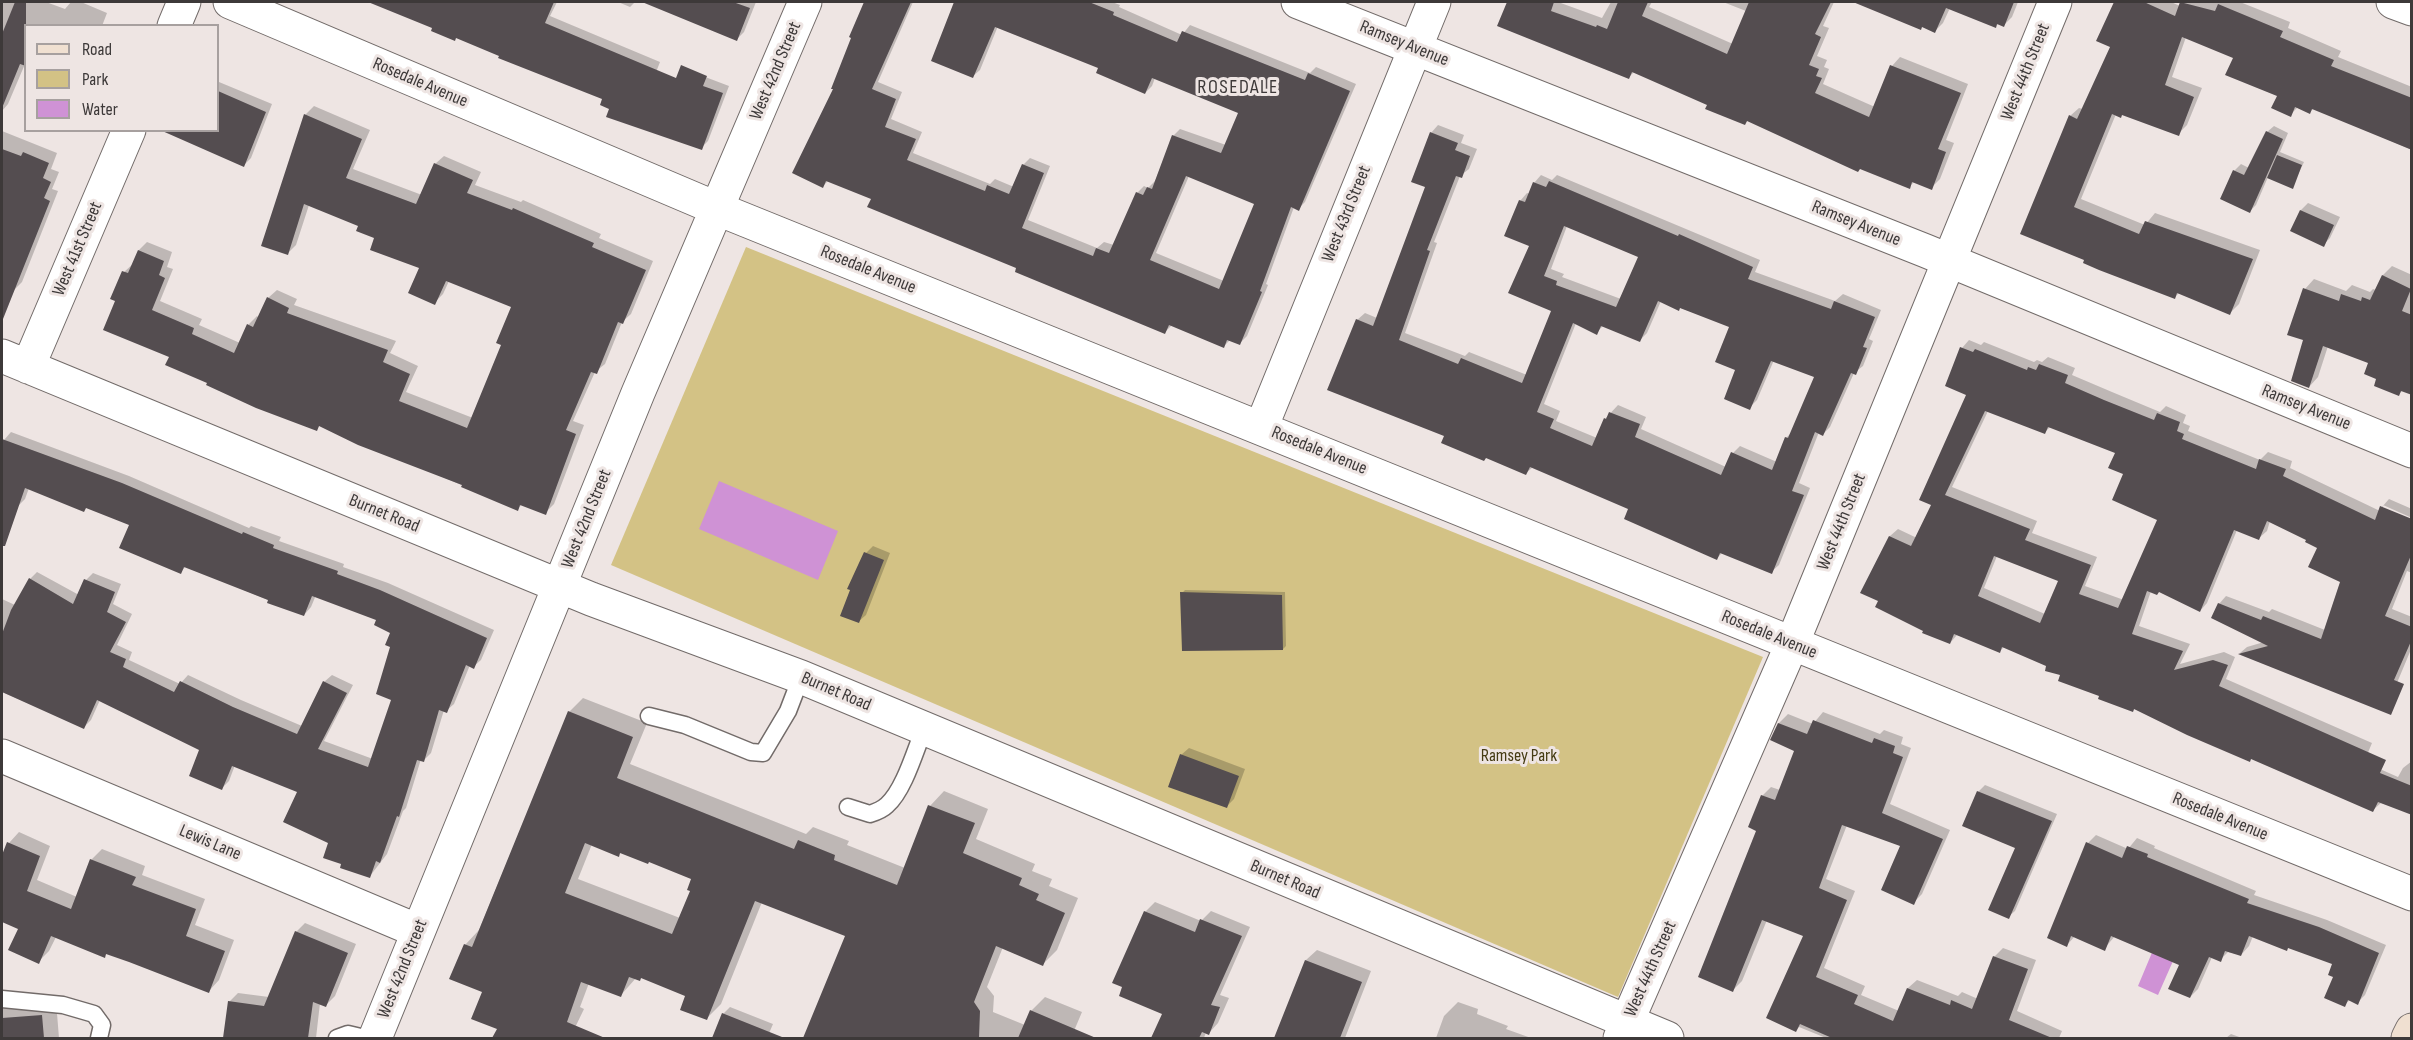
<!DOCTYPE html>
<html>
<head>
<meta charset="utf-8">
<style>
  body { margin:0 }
  #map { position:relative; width:2413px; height:1040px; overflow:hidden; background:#eee5e3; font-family:"Sofia Sans Condensed",sans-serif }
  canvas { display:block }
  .frame { position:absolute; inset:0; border:3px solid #3d3939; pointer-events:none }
  .legend { position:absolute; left:24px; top:24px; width:195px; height:108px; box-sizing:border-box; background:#eee5e3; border:2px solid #a7a09f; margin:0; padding:8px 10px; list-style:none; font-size:18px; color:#3d3939 }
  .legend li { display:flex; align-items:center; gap:12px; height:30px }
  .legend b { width:30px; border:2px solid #a7a09f }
</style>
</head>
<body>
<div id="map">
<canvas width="2413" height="1040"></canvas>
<div class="frame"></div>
<ul class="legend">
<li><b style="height:8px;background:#f0e0d1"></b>Road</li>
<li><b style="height:16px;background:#d3c285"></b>Park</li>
<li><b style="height:16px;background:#cf92d5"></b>Water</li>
</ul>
</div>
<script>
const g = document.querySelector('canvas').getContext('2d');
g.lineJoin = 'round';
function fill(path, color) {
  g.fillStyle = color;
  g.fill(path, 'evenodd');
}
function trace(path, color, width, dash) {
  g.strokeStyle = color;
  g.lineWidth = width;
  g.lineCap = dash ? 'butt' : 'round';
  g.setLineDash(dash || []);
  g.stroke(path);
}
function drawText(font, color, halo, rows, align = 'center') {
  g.font = font + ' "Sofia Sans Condensed",sans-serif';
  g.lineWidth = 6;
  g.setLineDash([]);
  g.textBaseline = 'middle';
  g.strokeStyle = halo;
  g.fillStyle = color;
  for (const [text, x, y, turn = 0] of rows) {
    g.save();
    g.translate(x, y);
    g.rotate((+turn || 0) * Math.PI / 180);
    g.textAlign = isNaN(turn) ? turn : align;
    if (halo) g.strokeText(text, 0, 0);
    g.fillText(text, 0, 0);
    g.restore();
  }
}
fill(new Path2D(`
  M746,247L1763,657L1618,997L611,565Z`), '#d3c285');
fill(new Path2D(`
  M719,481L838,531L818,580L699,529Z
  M2156,943L2177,952L2158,995L2138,986Z`), '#cf92d5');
fill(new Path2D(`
  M2,2H46L65,9L71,2H81L107,13L102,26H26L25,64L8,104L2,111Z
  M384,2H557L550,16L660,62L651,85L700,75L729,86L708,141L701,148L611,108L604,99L434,28Z
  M618,2H635L630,7Z
  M727,2H756L744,32L737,39L715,30Z
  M866,2H913L878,82L902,92L891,119L922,132L913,153L990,184L995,179L1014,187L1023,165L1030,158L1050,166L1028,220L1097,248L1104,242L1114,245L1137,193L1144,186L1148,188L1155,181L1173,136L1180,129L1226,145L1240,112L1155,78L1152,86L1145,93L1100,67L998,26L980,70L972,77L933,60L956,2H1112L1120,5L1119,7L1182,35L1190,25L1310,73L1316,67L1356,84L1305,202L1298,209L1294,207L1266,284L1268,285L1247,336L1240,343L1231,339L1224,346L1172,325L1165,332L1018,267L873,198L828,181L823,186L835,88L853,37L851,36ZM1189,176L1256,203L1224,281L1156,253Z
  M1509,2H1558L1602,18L1611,2H1652L1649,7L1733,44L1746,11L1723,2H1834L1823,26L1829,28L1817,56L1827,60L1824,67L1829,69L1823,84L1875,107L1892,66L1900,57L1968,84L1946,140L1954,143L1940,179L1931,188L1915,181L1909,187L1748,120L1745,123L1709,104L1635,71L1629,77L1499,26Z
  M1854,2H2018L2012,17L2004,25L1999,23L1995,27L1950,8L1943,23L1935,31L1923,26L1920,28Z
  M2116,2H2171L2180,6L2181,2H2240L2290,22L2288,28L2341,51L2338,57L2412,87V150L2314,108L2310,112L2298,107L2290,115L2279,95L2235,57L2186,37L2172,77L2202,88L2187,125L2178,134L2123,114H2116L2081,199L2145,225L2155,213L2260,250L2239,304L2230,313L2179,293L2175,297L2022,234L2070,116L2079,108L2083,109L2112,46L2098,40Z
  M219,82L272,104L251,158L244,165L218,130Z
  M314,106L370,130L353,169L422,195L435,164L444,156L481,172L475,185L521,202L523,200L601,234L599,238L653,261L631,314L622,322L605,364L595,372L573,421L584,425L554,504L545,513L522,504L518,509L320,425L316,429L209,382L171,356L117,300L112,299L124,272L134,263L139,250L147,242L172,252L167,267L173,269L160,301L202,319L199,325L240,343L248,325L257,316L259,318L268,298L277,290L297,299L294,305L396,341L390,353L418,366L406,392L473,418L503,344L512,306L449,281L443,294L434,303L421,268L360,225L309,205L296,245L288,253L263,245L305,115Z
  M1438,125L1464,135L1461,143L1477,149L1469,169L1460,176L1434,242L1437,243L1405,333L1465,356L1469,352L1527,375L1553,310L1531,245L1520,201L1527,193L1530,194L1534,183L1541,175L1552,180L1557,175L1760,260L1755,272L1835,301L1843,294L1881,310L1869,339L1873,341L1863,366L1854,373L1830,427L1823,434L1819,432L1799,483L1810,488L1779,565L1771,572L1723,552L1717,558L1630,509L1533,467L1526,473L1446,435L1357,320L1365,313L1377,318L1427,186L1431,133ZM1567,226L1640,257L1621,299L1562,277L1564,274L1551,269ZM1661,301L1731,326L1737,370L1749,408L1757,400L1774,360L1816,376L1792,432L1786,438L1777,462L1740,446L1733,453L1726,467L1641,429L1646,417L1618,405L1605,419L1597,438L1556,421L1560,411L1544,404L1576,323L1596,333L1604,325L1640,340L1647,333Z
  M2274,126L2288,133L2280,152L2304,162L2292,187L2268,177L2256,205L2250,211L2234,171L2241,164L2249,168L2267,132Z
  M2,131L57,153L51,169L59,172L52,189L58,191L22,282L13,291L2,286Z
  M2308,203L2340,217L2330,238L2323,245L2292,231L2301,210Z
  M2392,266L2412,275V394L2403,390L2399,394L2378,378L2370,362L2328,346L2318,377L2309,387L2305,289L2314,279L2346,291L2352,285L2370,292L2373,289L2376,290L2383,275Z
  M1969,340L1981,345L1984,342L2034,362L2037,360L2042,362L2048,357L2075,368L2072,375L2112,392L2160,412L2166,406L2186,415L2183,423L2190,426L2188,431L2260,460L2268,452L2292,461L2290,468L2380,511L2382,507L2389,499L2412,509V518L2383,505V509L2412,521V573L2407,571L2392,609L2412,617V647L2389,702L2381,710L2240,653L2247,647L2264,642L2219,604L2226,596L2269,612L2272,609L2325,630L2341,581L2319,547L2307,539L2270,521L2267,531L2259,538L2237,530L2207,603L2200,611L2159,591H2151L2139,626L2190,644L2180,664L2224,652L2235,657L2226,679L2372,743L2364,762L2398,777L2403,768L2412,761V813L2381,803L2373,810L2135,708L2133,711L2061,674L2048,665L2005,646L2000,651L1957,635L1950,643L1925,630L1880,600L1863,592L1890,536L1898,529L1917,538L1933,504L1968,394L1962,348ZM1988,411L2045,432L2051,426L2117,453L2125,473L2159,519L2124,600L2085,586L2097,557L2032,533L2037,521L1952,487ZM1997,556L2060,580L2045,614L1984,588Z
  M11,432L129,476L249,528L251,526L281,537L279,541L344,564L343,567L388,583L494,630L481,660L473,667L470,665L454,704L446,711L444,710L431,753L424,760L421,759L406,808L403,811L387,854L370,876L343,863L299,791L235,765L229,781L222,788L201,749L100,700L91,720L84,727L2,692V599L15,605L30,579L37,572L79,595L86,580L93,573L121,584L113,604L132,614L117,645L132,652L129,660L180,684L188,675L241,700L302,726L324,682L332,675L353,685L324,741L373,759L393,699L392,632L378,620L316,595L311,607L304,615L186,566L181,572L131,524L87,507L29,488L25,499L18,506L2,500V447L4,440Z
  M873,546L890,553L866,615L858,622L866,553Z
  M1185,590L1285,592L1286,646L1283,649L1182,593Z
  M583,698L647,723L630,764L806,834L813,827L849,841L847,845L905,868L930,806L944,791L988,809L976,839L1035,864L1032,871L1052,879L1049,886L1078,898L1057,950L1043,964L1003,947L987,987L994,996L993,1012L1025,1025L1031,1011L1045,997L1082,1012L1071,1038H804L847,935L762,902L721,1004L706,1019L687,995L642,977L640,979L636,978L621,995L589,983L580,1007L584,1009L570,1038H494L499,1028L465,945L479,930L569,712ZM592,844L618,855L622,852L649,861L693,878L692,890L680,918L578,879Z
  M1823,712L1880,734L1884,730L1903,737L1901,744L1911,748L1890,804L1950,830L1922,894L1913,903L1902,845L1847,825L1826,879L1855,891L1824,968L1865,986L1861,995L1899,1011L1908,988L1917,980L1958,996L1962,992L1978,999L1994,957L2003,948L2036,960L2017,1011L2062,1031L2059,1038H1826L1799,1027L1796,1030L1805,936L1767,920L1742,981L1733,990L1762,796L1771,787L1780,790L1796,750L1772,740L1779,723L1788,714L1813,724Z
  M1189,748L1245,769L1234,799L1227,806L1181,755Z
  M1985,785L2057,814L2015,911L2008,917L2017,847L1978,792Z
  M19,832L50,846L37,880L77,897L91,860L102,849L145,866L142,875L205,899L195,925L234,940L219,980L209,991L107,953L104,956L56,937L49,951L38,962L20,928L2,920V859L9,843Z
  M2096,835L2128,849L2137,838L2155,846L2154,848L2256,891L2254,895L2327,920L2386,945L2365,995L2357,1003L2350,1000L2344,1005L2335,976L2334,963L2253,936L2249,946L2241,955L2228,952L2220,960L2212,957L2198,989L2190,997L2181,964L2115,936L2104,949L2075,936L2067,945L2088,843Z
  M1155,902L1201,921L1211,911L1250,927L1220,995L1229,998L1218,1023L1209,1033L1206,1032L1204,1038H1153L1164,1013L1145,912Z
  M305,923L356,944L335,996L326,1005L320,1003L316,1038H225L229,1002L238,993L269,997L296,932Z
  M1317,950L1371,971L1345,1038H1276L1306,960Z
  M56,1001L59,1038H2V1006Z
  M1458,1002L1478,1009L1477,1014L1508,1026L1506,1029L1531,1038H1436L1444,1016Z
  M730,1007L773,1024L767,1038H713L723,1014Z
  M2231,1034L2242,1038H2226Z`), '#0003');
fill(new Path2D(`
  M15,2H26V66L20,64L2,108V34Z
  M368,2H554L545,23L676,78L681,65L707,76L703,86L723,93L702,150L606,117L609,109L600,105L602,99L498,58L499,56L456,38L455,41L431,31L432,28Z
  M642,2H733L750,8L737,41Z
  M864,2H911L872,89L896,99L885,127L916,139L907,160L985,191L987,185L1009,194L1022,164L1044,173L1022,228L1093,256L1096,248L1109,253L1136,192L1143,195L1147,187L1152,189L1172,135L1221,153L1238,113L1152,78L1145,94L1096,73L1098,68L995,27L973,78L931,61L954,2H1089L1114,12L1113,15L1177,42L1182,31L1305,80L1308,73L1350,91L1299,211L1291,207L1260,291L1262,292L1240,345L1227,340L1224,348L1169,325L1165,334L1015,272L1016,268L867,207L871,199L826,181L823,188L792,173L833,89H831L851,38L849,37ZM1186,176L1254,204L1219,289L1150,260Z
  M1507,2H1554L1551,11L1596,27L1597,25L1607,29L1618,2H1648L1642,16L1727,54L1749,2H1831L1815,34L1821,37L1809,65L1819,69L1816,76L1822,78L1815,93L1869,117L1890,65L1961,93L1938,149L1946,152L1932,190L1912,182L1910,189L1860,169L1858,172L1747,121L1745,125L1705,109L1707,105L1632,72L1629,79L1497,26Z
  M1853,2H2014L2004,27L1997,24L1996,28L1946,8L1935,33L1922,27L1921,30Z
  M2114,2H2144L2175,16L2180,2L2215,11L2218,4L2283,31L2280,37L2334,60L2331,66L2412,98V150L2312,109L2310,114L2295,107L2291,117L2271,108L2277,96L2225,75L2233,58L2182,37L2165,85L2194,97L2179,136L2122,115L2121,118L2112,114L2074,207L2139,234L2145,221L2253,259L2230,315L2177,293L2175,299L2099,270L2083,263L2084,260L2020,234L2069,115L2077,119L2110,47L2096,41Z
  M218,91L266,112L244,167L160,130H218Z
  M304,114L362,139L346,178L416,204L434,163L473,180L467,193L512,210L513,208L594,243L592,247L646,270L623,324L618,322L597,374L591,372L566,430L576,434L546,515L520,505L518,511L461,487L462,485L358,445L319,426L317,431L256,408L206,385L207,383L165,365L169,357L103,330L115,301L110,299L122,271L128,273L138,250L164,261L159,275L165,278L152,310L194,328L192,334L234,353L247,324L253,327L267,297L289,308L287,313L388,350L383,362L410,374L399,401L467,428L501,345L496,343L511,307L446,281L435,305L408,293L419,268L370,250L374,238L356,231L358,226L304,204L288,255L261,246Z
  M2266,131L2283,139L2250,213L2220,199L2233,170L2244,175Z
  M1430,132L1458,143L1455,150L1470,156L1462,178L1456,176L1427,250L1430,251L1399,340L1458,364L1461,358L1522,383L1551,311L1508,293L1529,246L1504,236L1519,200L1525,202L1533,182L1546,187L1549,181L1678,236L1679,234L1753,267L1748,279L1831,309L1834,301L1875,317L1863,347L1867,348L1856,375L1851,373L1823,436L1815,432L1792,491L1804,495L1772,574L1720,553L1717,560L1624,519L1628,509L1530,467L1526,475L1486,458L1484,461L1441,443L1444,436L1327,390L1356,319L1373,326L1425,187L1411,182ZM1564,226L1638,257L1616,307L1556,285L1557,281L1544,276ZM1658,301L1679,311L1680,308L1729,327L1715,362L1735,370L1724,399L1750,410L1771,361L1814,377L1788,438L1785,437L1772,470L1731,452L1721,475L1635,437L1640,424L1609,412L1606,419L1604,418L1592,446L1550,428L1554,419L1537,412L1573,323L1597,335L1601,326L1640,342Z
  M2,149L21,156L23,152L49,163L43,178L51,182L44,198L50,201L3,319Z
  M2277,155L2302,165L2293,189L2267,178Z
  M2300,210L2334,225L2324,247L2290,231Z
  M2382,275L2411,289L2402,311L2412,315V395L2401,391L2399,396L2374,386L2376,379L2364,374L2368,363L2323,346L2309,388L2291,381L2303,340L2287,335L2303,288L2339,301L2341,294L2361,301L2362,297L2370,300Z
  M1960,347L1973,352L1975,349L2027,370L2028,367L2036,370L2039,364L2068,375L2065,383L2104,400L2154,420L2157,413L2180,422L2177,431L2184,434L2182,439L2256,469L2259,459L2286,469L2283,476L2375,520L2380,506L2412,519V553L2385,616L2412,627V639L2394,680L2404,684L2391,715L2238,654L2268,646L2211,618L2218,603L2261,620L2263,616L2321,639L2340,582L2308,567L2317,548L2305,542L2306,540L2267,521L2259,540L2234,530L2200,612L2159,592L2157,595L2147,591L2132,634L2183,651L2174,670L2213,660L2228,665L2219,686L2386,760L2380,773L2412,786V815L2378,802L2373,812L2251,759L2250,762L2187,735L2134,709L2133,712L2098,699L2099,696L2058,681L2060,675L2045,671L2046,666L2002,647L2000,653L1954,634L1950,644L1922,633L1923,631L1875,607L1878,601L1860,593L1889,536L1911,546L1931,505L1919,500L1966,395L1945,386ZM1985,411L2045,434L2048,427L2115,453L2108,468L2123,474L2112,500L2157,520L2118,608L2079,594L2091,565L2025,540L2030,529L1945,495ZM1994,556L2058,581L2040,623L1978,596Z
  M2,439L122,483L242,534L243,532L274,545L273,548L338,571L337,574L380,590L487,638L474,669L466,665L447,713L439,710L424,762L417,760L399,817L397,816L380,863L376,861L370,878L340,868L341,864L323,858L328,843L283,822L297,792L232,766L222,790L189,776L199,750L97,700L84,729L2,692V634L11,610L29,578L73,604L84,579L115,592L107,612L126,622L110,652L126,659L123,667L174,692L180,681L233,707L297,734L323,681L347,693L318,749L368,767L391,700L376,694L390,647L385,645L390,633L374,625L376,620L312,596L304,616L267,603L268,600L184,567L181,574L119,548L129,525L86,508L84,512L25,488L5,546H2Z
  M864,552L884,560L859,623L840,616L850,590L847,589Z
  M1180,592L1282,595L1283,650L1182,651Z
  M568,711L633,737L617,778L794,849L798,840L835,855L834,860L897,885L928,805L975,823L963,853L1022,878L1019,885L1039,894L1036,900L1065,913L1043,966L996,946L974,1002L980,1011L979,1038H803L845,936L755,901L707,1020L680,1010L685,996L641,978L640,981L629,977L621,997L581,982L567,1022L605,1038H492L497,1029L471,1019L482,992L449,979L464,944L472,947ZM585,843L619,857L620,853L648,864L649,862L691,879L687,890L690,891L672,934L565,893Z
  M1813,720L1872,743L1874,738L1895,746L1893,753L1903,757L1882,813L1943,839L1914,905L1881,890L1900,846L1842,825L1819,888L1847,900L1816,977L1858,995L1854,1004L1893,1021L1907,988L1950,1005L1951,1000L1972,1009L1993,956L2028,969L2009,1020L2052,1038H1832L1800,1024L1796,1032L1766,1018L1803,936L1762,920L1733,992L1698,977L1756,831L1748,827L1761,795L1775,800L1794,751L1770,740L1778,723L1807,734Z
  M1180,754L1239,776L1227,808L1168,787Z
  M1977,791L2052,821L2009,919L1988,910L2015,848L1962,826Z
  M7,842L40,856L27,891L71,909L90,859L136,877L132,885L196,909L186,936L225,951L209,993L129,962L106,954L105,958L51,936L39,964L8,950L18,929L2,922V855Z
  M2086,842L2122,858L2127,846L2148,854L2147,857L2249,899L2247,903L2319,927L2379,953L2358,1005L2348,1000L2345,1007L2324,998L2333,977L2328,975L2332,964L2288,948L2287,951L2249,936L2241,956L2225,951L2221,962L2209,957L2190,998L2168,989L2179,965L2111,936L2105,951L2071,936L2067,947L2047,938Z
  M1144,911L1195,932L1200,919L1242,936L1211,1005L1220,1007L1209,1035L1202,1032L1199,1038H1151L1162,1014L1119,996L1122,987L1112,983Z
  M295,931L348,953L326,1007L313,1002L308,1038H223L228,1001L264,1006Z
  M1305,960L1362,982L1340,1038H1274Z
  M1030,1010L1096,1038H1018Z
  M722,1013L782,1037V1038H712Z
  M42,1015L44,1038H2V1018Z`), '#544d50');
const service = new Path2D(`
  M649,716L685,725L751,752L763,753L788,711L801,677
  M848,807L870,814C876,812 882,810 887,805C904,790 915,751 924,729
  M2,999L63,1005L94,1014L102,1025L99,1038
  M337,1038L348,1034L365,1038`);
const minor = new Path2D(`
  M230,2L718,209L2412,894
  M1298,2L1926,251L2412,451
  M2393,2L2412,9
  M174,26L184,2
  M2,356L591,599L801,677L1667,1038
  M28,367L129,130
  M1261,428L1434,2
  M2,756L418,931
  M375,1038L638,393L805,2
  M1620,1038L1792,644L2055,2`);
const secondary = new Path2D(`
  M2408,1038L2412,1030`);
trace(service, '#726b69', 19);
trace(minor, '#726b69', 35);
trace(secondary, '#726b69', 35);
trace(service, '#fff', 16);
trace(minor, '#fff', 33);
trace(secondary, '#f0e0d1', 33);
drawText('18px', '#3d3939', '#eee5e3', [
  ["Ramsey Avenue",1404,44,22],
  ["West 42nd Street",776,71,-67],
  ["West 44th Street",2026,72,-68],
  ["Rosedale Avenue",420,83,23],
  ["West 43rd Street",1347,214,-68],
  ["Ramsey Avenue",1856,224,22],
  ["West 41st Street",78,249,-67],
  ["Rosedale Avenue",868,270,22],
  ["Ramsey Avenue",2306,408,22],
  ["Rosedale Avenue",1319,451,22],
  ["Burnet Road",384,514,22],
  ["West 42nd Street",587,519,-68],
  ["West 44th Street",1842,522,-68],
  ["Rosedale Avenue",1769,635,22],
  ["Burnet Road",836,692,23],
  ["Rosedale Avenue",2220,817,22],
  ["Lewis Lane",210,843,23],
  ["Burnet Road",1285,880,23],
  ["West 42nd Street",403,969,-68],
  ["West 44th Street",1651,969,-66]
]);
drawText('18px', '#463c14', '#eee5e3', [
  ["Ramsey Park",1519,756]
]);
g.letterSpacing = '1.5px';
drawText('20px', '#3d3939', '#eee5e3', [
  ["ROSEDALE",1238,88]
]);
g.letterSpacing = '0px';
</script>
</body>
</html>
